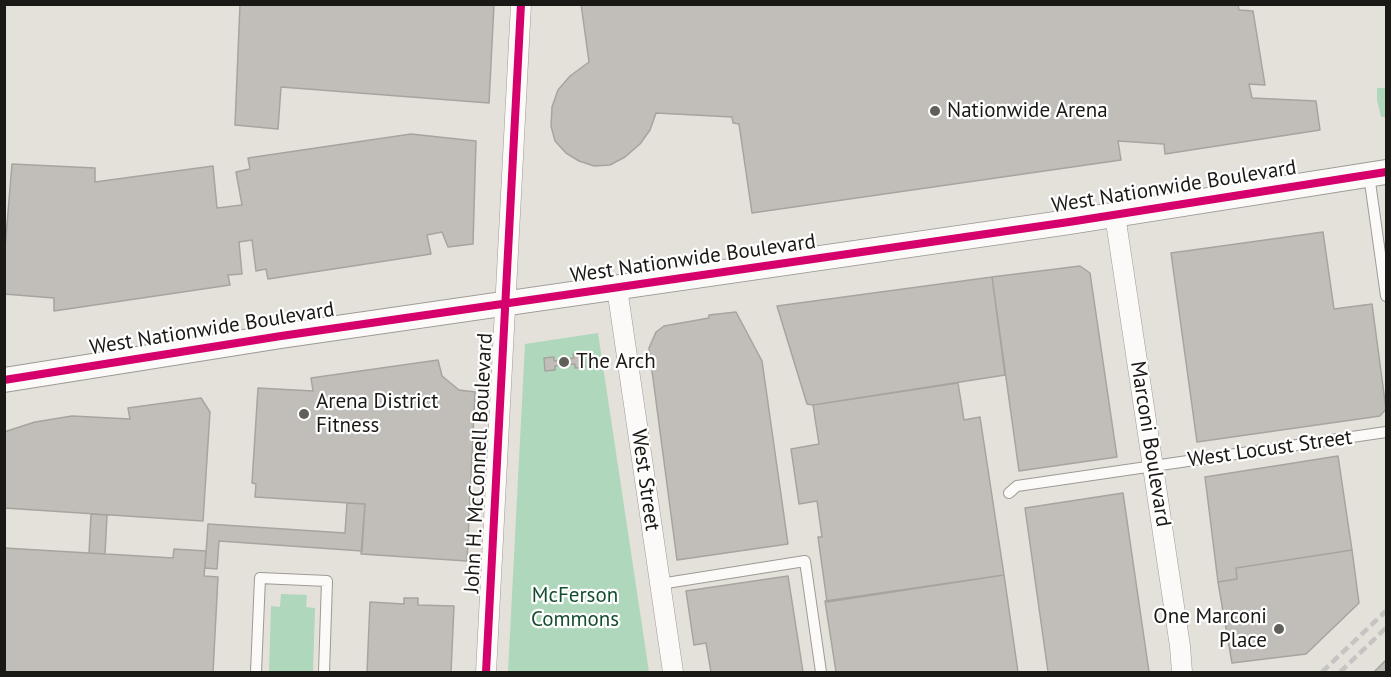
<!DOCTYPE html>
<html>
<head>
<meta charset="utf-8">
<style>
  body { margin:0 }
  #map { position:relative; width:1391px; height:677px; overflow:hidden; background:#e4e0da; font-family:"PT Sans",sans-serif }
  canvas { display:block }
  .frame { position:absolute; inset:0; border:6px solid #1b1915; pointer-events:none }
</style>
</head>
<body>
<div id="map">
<canvas width="1391" height="677"></canvas>
<div class="frame"></div>
</div>
<script>
const g = document.querySelector('canvas').getContext('2d');
g.lineJoin = 'round';
function fill(path, color) {
  g.fillStyle = color;
  g.fill(path, 'evenodd');
}
function trace(path, color, width, dash) {
  g.strokeStyle = color;
  g.lineWidth = width;
  g.lineCap = dash ? 'butt' : 'round';
  g.setLineDash(dash || []);
  g.stroke(path);
}
function drawText(font, color, halo, rows, align = 'center') {
  g.font = font + ' "PT Sans",sans-serif';
  g.lineWidth = 4.5;
  g.setLineDash([]);
  g.textBaseline = 'middle';
  g.strokeStyle = halo;
  g.fillStyle = color;
  for (const [text, x, y, turn = 0] of rows) {
    g.save();
    g.translate(x, y);
    g.rotate((+turn || 0) * Math.PI / 180);
    g.textAlign = isNaN(turn) ? turn : align;
    if (halo) g.strokeText(text, 0, 0);
    g.fillText(text, 0, 0);
    g.restore();
  }
}
fill(new Path2D(`
  M1377,88H1386V117H1381L1377,100Z
  M598,333L649,672H508L525,344Z
  M281,594L307,595L306,607L315,608L313,672H269L271,606L280,607Z`), '#afd7bb');
const building = new Path2D(`
  M240,4H494L489,103L281,87L278,129L235,125Z
  M581,4H1238L1239,10L1253,11L1265,85L1249,84L1252,98L1316,101L1320,130L1165,154L1164,144L1118,141L1121,160L752,213L739,124L733,123L732,117L656,113L650,130L640,144L625,157L610,165L594,166L579,161L566,153L555,141L551,126L552,107L558,90L570,76L589,62Z
  M411,134L476,141L473,244L448,247L442,232L427,235L431,254L268,279L266,269L256,271L252,240L239,242L242,274L228,275L230,285L54,311V298L4,294V261L12,164L95,168V182L213,166L217,208L242,205L236,172L250,169L248,158Z
  M1323,232L1334,309L1372,304L1386,409L1380,416L1197,442L1171,253Z
  M1080,266L1090,273L1117,457L1019,471L992,277Z
  M992,277L1005,375L813,405L807,404L777,306Z
  M736,312L762,361L788,544L677,560L649,348L656,332L664,326L709,318V315Z
  M583,353L585,367L575,368V364L555,366V370L545,371L544,358L554,357V361L574,358L573,354Z
  M438,360L442,376L459,390L475,392L467,561L361,554L365,504L255,497L256,484L252,483L258,388L313,391L311,378Z
  M958,383L964,420L980,417L1004,575L827,602L818,537H822L817,501L799,504L791,449L819,444L813,405Z
  M201,398L210,412L203,521L4,508V432L35,422L72,416L130,419L128,408Z
  M1338,456L1352,550L1236,568L1237,579L1218,582L1205,477Z
  M1123,493L1149,672H1048L1025,508Z
  M347,503L365,504L362,551L219,541L217,569L205,568L208,524L345,533Z
  M91,514L107,515L105,554L89,553Z
  M4,548L173,558L174,549L206,551L204,576L218,577L213,672H4Z
  M1352,550L1359,603L1306,654L1232,663L1218,582L1237,579L1236,568Z
  M1004,575L1018,672H836L825,601Z
  M788,576L803,672H711L706,643L694,645L686,591Z
  M404,598H418V605L454,606L451,672H367L370,602L404,604Z
  M1386,660V672H1374Z`);
fill(building, '#c1beba');
trace(building, '#a7a49f', 1.5);
const service = new Path2D(`
  M1369,175L1386,296
  M1009,493L1017,486L1386,432
  M660,584L805,561L821,672
  M256,672L260,578L327,581L324,672`);
const minor = new Path2D(`
  M1115,215L1180,646L1182,672
  M617,288L673,672
  M486,672L521,4`);
const tertiary = new Path2D(`
  M4,380L281,336L1069,222L1386,172`);
trace(service, '#9d9a95', 12);
trace(minor, '#9d9a95', 21);
trace(tertiary, '#9d9a95', 26);
trace(service, '#fbfaf9', 10);
trace(minor, '#fbfaf9', 20);
trace(tertiary, '#fbfaf9', 24);
trace(new Path2D(`
  M1322,672L1386,611
  M1340,672L1386,628`), '#c5c4c2', 4.5, [9, 4.5]);
trace(new Path2D(`
  M4,380L281,336L1069,222L1386,172
  M486,672L521,4`), '#d6006c', 8);
for (const [x, y, r, color] of [
  [935,111,6,"#615f5a"],
  [564,362,6,"#615f5a"],
  [304,414,6,"#615f5a"],
  [1279,629,6,"#615f5a"]
]) {
  const dot = new Path2D();
  dot.arc(x, y, r, 0, 2 * Math.PI);
  g.fillStyle = color;
  g.fill(dot);
  trace(dot, '#fff', 2);
}
drawText('21px', '#1b1915', '#fff', [
  ["Nationwide Arena",947,111],
  ["The Arch",576,362],
  ["Arena District",316,402],
  ["Fitness",316,426],
  ["One Marconi",1267,617,"right"],
  ["Place",1267,641,"right"]
], 'left');
drawText('21px', '#1b1915', '#fff', [
  ["West Nationwide Boulevard",1174,187,-9],
  ["West Nationwide Boulevard",693,259,-8],
  ["West Nationwide Boulevard",212,329,-9],
  ["Marconi Boulevard",1150,444,81],
  ["West Locust Street",1270,449,-8],
  ["John H. McConnell Boulevard",479,463,-87],
  ["West Street",645,480,82]
]);
drawText('21px', '#144d2f', '#fff', [
  ["McFerson",575,596],
  ["Commons",575,620]
]);
</script>
</body>
</html>
